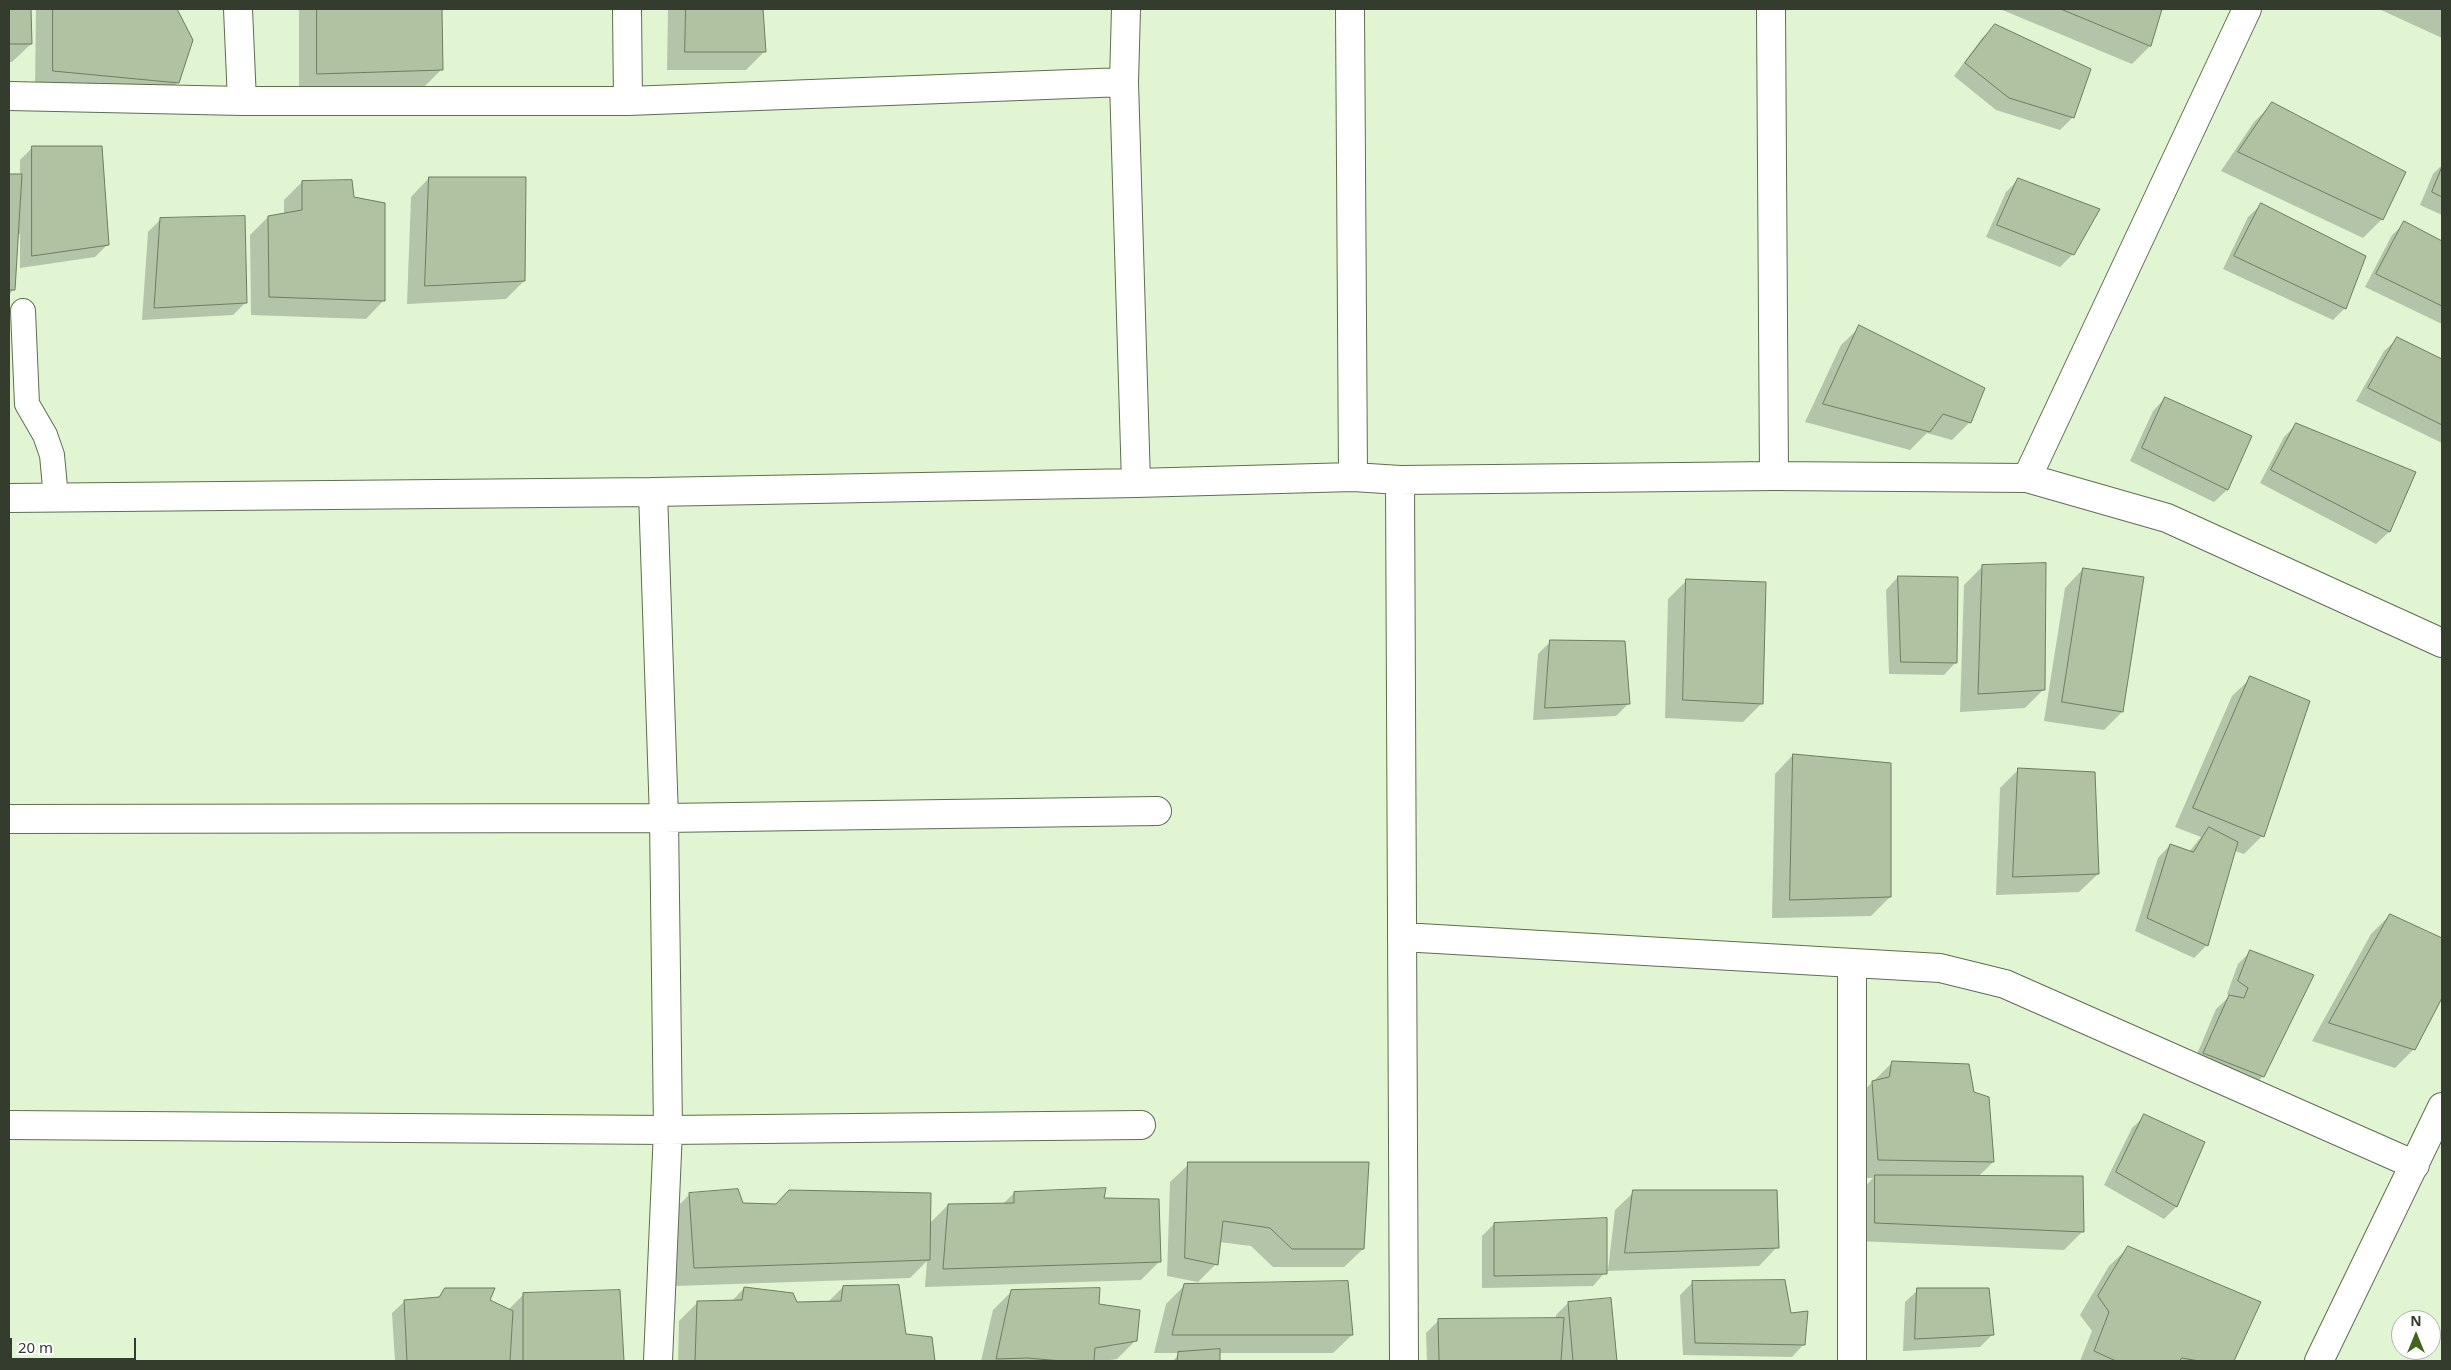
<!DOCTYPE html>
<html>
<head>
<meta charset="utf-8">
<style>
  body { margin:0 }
  #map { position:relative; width:2451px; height:1370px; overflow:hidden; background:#e1f5d2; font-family:"Noto Sans",sans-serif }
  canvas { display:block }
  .frame { position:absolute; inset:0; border:10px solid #343c2e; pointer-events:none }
  .north { position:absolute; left:2391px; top:1310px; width:50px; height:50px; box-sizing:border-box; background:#fff; border:1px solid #aeb1ab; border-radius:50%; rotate:0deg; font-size:14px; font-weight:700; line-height:20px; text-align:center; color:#343c2e }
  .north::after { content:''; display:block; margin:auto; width:18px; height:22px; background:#42641b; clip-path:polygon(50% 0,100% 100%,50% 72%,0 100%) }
  .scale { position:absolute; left:10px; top:1338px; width:126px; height:22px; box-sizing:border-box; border:2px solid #343c2e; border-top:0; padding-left:6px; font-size:15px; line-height:18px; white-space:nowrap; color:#343c2e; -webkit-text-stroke:4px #fff; paint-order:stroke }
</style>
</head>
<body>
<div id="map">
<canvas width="2451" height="1370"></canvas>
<div class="frame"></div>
<div class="north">N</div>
<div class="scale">20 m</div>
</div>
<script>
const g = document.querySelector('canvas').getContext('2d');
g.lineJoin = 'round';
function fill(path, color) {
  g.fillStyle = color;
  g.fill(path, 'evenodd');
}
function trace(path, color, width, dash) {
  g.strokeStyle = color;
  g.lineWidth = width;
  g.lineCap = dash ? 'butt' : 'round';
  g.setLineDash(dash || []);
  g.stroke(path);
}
fill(new Path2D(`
  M9,9H29L31,44L12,62H9Z
  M36,9H176L191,40L178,82L160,101L35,89Z
  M299,9H440L442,69L423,88L299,92Z
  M668,9H761L764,52L746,70H667Z
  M2000,9H2161L2150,46L2132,64Z
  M2379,9H2442V38Z
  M1995,26L2073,117L2060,130L1996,110L1954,76L1982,38Z
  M2272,104L2382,219L2363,238L2221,171L2254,122Z
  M33,147L107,245L95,257L20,268V234H18L14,289L9,295V175H20V160Z
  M2442,165V215L2420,205L2433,174Z
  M429,178L524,281L506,299L407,304L411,197Z
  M2019,179L2073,254L2060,267L1986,237L2006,192Z
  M302,182L353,199L384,300L366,319L251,315L250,235L268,217L284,214V200Z
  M2261,205L2345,308L2333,320L2223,269L2248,217Z
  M160,220L245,303L233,315L142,320L148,232Z
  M2405,223L2442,242V324L2365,287L2392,235Z
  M1860,327L1970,422L1952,440L1927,433L1910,450L1805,422L1841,345Z
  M2397,339L2442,360V443L2356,401L2384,351Z
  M2165,398L2251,437L2227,490L2214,502L2130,461L2153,411Z
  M2296,425L2414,473L2389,532L2376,544L2260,483L2284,437Z
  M1982,567L2044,689L2025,708L1960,712L1964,585Z
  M2083,569L2122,712L2104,730L2044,721L2065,588Z
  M1898,577L1956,662L1944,675L1889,674L1886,590Z
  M1686,581L1765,583L1761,704L1743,722L1665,718L1668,599Z
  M1551,641L1629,703L1616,716L1533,720L1538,654Z
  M2251,678L2262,836L2244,854L2235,851L2206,946L2194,958L2135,931L2158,858L2170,845L2189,852L2201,837L2175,827L2232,696Z
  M1793,755L1890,897L1871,916L1772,918L1775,774Z
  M2019,769L2098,874L2079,892L1996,895L2000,788Z
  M2390,915L2442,940V995L2414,1049L2395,1068L2312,1041L2371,934Z
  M2251,951L2263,1076L2251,1089L2192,1066L2216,1009L2230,996L2227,994L2238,964Z
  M1893,1062L1988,1098L1993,1162L1978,1177L2083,1231L2064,1250L1857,1241V1195L1873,1178H1859L1854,1100Z
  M2145,1116L2176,1207L2164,1219L2104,1185L2132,1128Z
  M1189,1164L1363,1249L1344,1267H1273L1251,1246L1219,1242L1216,1264L1198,1282L1167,1276L1170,1182Z
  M1634,1192L1777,1247L1759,1266L1606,1271L1593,1286L1482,1288V1236L1494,1224L1608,1270L1615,1210Z
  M1014,1193L1103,1199L1160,1261L1141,1280L925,1287L927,1261L910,1278L676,1286L671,1213L690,1194L742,1204L775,1206L929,1224L948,1205L1003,1204Z
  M2128,1248L2259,1302L2233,1361H2080L2092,1331L2080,1315L2109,1266Z
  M1692,1283L1790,1314L1804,1344L1792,1357L1683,1355L1680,1295Z
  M1185,1285L1352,1335L1333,1353H1219V1361H1173L1180,1353H1154L1166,1304Z
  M843,1287L905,1335L931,1338L933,1361H678L679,1321L698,1302L732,1301L744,1288L796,1303L828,1302Z
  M445,1290L489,1300L508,1310L524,1294L619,1291L623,1361H395L392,1313L405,1301L437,1298Z
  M1918,1290L1993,1334L1980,1347L1903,1351L1905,1302Z
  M1011,1292L1098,1305L1136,1340L1117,1359L1103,1361H981L993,1310Z
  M1610,1300L1616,1361H1427L1426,1333L1439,1320H1556V1315L1568,1303Z`), '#0003');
const building = new Path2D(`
  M9,9H31L32,44H9Z
  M53,9H177L193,40L179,83L53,71Z
  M317,9H442L443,70L317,74Z
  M686,9H763L766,52H685Z
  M2061,9H2162L2151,46Z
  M1995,24L2091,69L2074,118L2009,98L1965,63Z
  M2272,102L2406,172L2383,220L2238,152Z
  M32,146H102L109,245L32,256Z
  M2442,167V197L2432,192Z
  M9,174H22L15,290H9Z
  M429,177H526L525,281L425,286Z
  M2018,178L2100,209L2074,255L1997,225Z
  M352,180L354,197L385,203V301L269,297L268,216L302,210V181Z
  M2261,203L2366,256L2346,309L2234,256Z
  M245,216L247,303L154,308L160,218Z
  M2404,221L2442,241V306L2376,274Z
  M1859,325L1985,388L1971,423L1943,414L1930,432L1823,404Z
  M2397,337L2442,359V425L2368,388Z
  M2165,397L2252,436L2228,490L2142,448Z
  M2296,423L2416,472L2390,532L2271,470Z
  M2046,563L2045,690L1978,694L1982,565Z
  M2083,568L2144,577L2123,712L2062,702Z
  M1898,576L1958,577L1957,663L1901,662Z
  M1686,579L1766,582L1763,704L1683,700Z
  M1550,640L1625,641L1630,704L1545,708Z
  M2250,676L2310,701L2264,837L2193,808Z
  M1793,754L1891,763V897L1790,900Z
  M2018,768L2095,772L2099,874L2013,877Z
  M2209,827L2238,842L2208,946L2147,918L2170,844L2193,852Z
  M2390,914L2442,938V998L2415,1050L2329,1023Z
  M2250,950L2314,975L2264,1077L2203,1053L2229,995L2244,998L2248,988L2238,981Z
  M1892,1061L1969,1064L1974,1092L1989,1097L1994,1162L1878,1160L1872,1081L1889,1077Z
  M2144,1114L2205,1142L2177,1207L2116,1172Z
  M1188,1162H1369L1364,1249H1292L1270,1228L1223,1221L1218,1265L1185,1258Z
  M1875,1175L2083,1176L2084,1232L1875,1223Z
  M1106,1188L1104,1198L1159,1199L1161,1262L943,1269L948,1204L1014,1203V1192Z
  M738,1189L743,1203L776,1204L789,1190L931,1193L930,1260L694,1268L689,1193Z
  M1633,1190H1777L1779,1248L1625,1253Z
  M1607,1218V1274L1494,1276V1223Z
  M2128,1246L2261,1302L2234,1361H2199L2182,1358L2179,1361H2116L2094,1351L2109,1312L2098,1296Z
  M1785,1280L1791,1313L1808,1311L1805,1345L1695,1343L1692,1281Z
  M1348,1281L1353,1335H1172L1184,1284Z
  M899,1285L906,1334L932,1337L935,1361H695L697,1301L742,1300L744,1287L793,1293L797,1302L841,1301L843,1286Z
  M445,1288H495L490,1300L513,1311L510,1361H407L404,1300L439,1297Z
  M1100,1288L1099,1304L1140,1310L1137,1341L1095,1348L1094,1361H1062L1027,1358L996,1359L1011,1290Z
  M1917,1288H1989L1994,1335L1915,1339Z
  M620,1290L624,1361H523V1293Z
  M1611,1298L1617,1361H1573L1568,1302Z
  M1564,1318L1561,1361H1439L1438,1319Z
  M1220,1349V1361H1177L1178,1352Z`);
fill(building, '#b0c2a1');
trace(building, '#6d7d5f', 1);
const lane = new Path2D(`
  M23,311L27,404L45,435L52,455L56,498`);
const street = new Path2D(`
  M238,9L242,101
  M627,9L628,101
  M1126,9L1124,82L1136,483
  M1350,9L1353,477
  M1771,9L1774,476
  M9,96L242,101H628L1124,82
  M2027,478L2247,9
  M1400,480L1404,1361
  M653,492L664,818L668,1130L658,1361
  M9,498L653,492L1136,483L1353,477L1400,480L1774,476L2027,478L2167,518L2442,643
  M9,819L664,818L1157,811
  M1402,937L1940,968L2005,984L2415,1165
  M1852,964V1361
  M9,1125L668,1130L1141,1125
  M2319,1361L2442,1107`);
trace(lane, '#5e6e51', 26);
trace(street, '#5e6e51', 30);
trace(lane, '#fff', 24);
trace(street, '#fff', 28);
</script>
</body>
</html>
